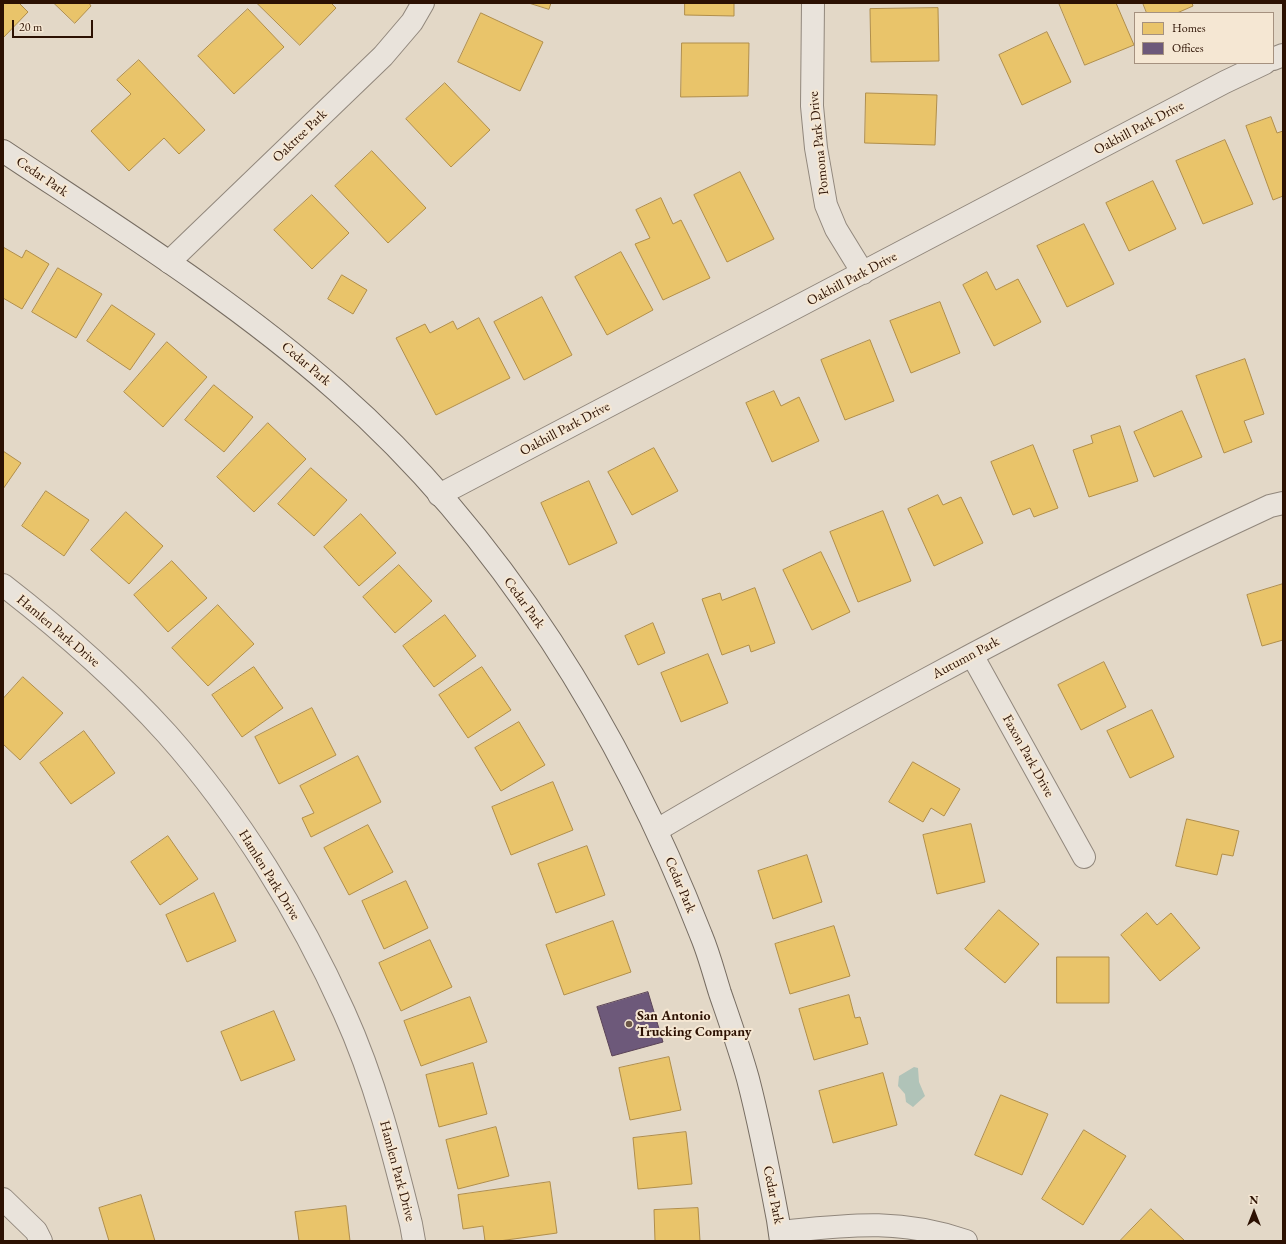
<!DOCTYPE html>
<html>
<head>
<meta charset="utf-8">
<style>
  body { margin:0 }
  #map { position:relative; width:1286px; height:1244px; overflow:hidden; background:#e3d8c7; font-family:"EB Garamond",serif }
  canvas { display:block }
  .frame { position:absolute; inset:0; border:4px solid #2c1102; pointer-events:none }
  .legend { position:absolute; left:1134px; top:12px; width:140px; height:52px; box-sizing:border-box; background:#f5e7d3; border:1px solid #a5917f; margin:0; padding:5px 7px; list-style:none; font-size:12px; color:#2c1102 }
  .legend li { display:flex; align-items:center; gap:8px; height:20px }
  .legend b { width:20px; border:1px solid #a5917f }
  .north { position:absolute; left:1234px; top:1192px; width:40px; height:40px; -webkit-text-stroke:3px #f5e7d3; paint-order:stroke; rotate:0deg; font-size:11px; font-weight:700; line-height:16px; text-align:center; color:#2c1102 }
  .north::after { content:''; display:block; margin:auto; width:14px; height:18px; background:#2c1102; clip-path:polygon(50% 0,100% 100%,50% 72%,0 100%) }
  .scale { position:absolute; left:12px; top:20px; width:81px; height:18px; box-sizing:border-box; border:2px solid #2c1102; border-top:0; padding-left:5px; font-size:12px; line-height:14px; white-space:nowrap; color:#2c1102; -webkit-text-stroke:3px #f5e7d3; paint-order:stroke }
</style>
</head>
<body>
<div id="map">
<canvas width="1286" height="1244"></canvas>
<div class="frame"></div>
<ul class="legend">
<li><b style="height:11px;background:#e9c46a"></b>Homes</li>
<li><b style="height:11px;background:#6d597a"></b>Offices</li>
</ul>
<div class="north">N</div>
<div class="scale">20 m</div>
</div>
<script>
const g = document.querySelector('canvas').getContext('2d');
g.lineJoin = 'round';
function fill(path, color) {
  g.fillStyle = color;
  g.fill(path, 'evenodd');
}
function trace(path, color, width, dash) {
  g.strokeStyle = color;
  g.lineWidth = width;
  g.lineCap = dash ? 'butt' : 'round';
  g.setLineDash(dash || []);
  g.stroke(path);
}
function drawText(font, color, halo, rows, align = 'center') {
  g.font = font + ' "EB Garamond",serif';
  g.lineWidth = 4;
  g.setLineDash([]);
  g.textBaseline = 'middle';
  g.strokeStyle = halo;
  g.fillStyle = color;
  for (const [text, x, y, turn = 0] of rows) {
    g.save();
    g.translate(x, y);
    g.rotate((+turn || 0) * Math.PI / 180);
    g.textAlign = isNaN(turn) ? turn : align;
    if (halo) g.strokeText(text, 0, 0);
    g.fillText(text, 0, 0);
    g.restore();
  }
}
fill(new Path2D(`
  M914,1067L918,1068L919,1082L925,1096L913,1107L906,1102L905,1094L898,1086L899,1076Z`), '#b0c3b8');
const homes = new Path2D(`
  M3,3H19L28,12L3,38Z
  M54,3H89L91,6L75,23Z
  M257,3H331L336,8L300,45Z
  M529,3H551L549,9Z
  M685,3H734V16L685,15Z
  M1059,3H1116L1134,45L1085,65Z
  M1143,3H1192L1193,6L1177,13H1147Z
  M938,8L939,61L871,62L870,9Z
  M248,9L284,47L234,94L198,56Z
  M481,13L543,42L520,91L458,62Z
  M1047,32L1071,82L1022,105L999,55Z
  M682,43H749L748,96L681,97Z
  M139,60L205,130L179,154L164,138L129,171L91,131L131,94L117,80Z
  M445,83L490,130L451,167L406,119Z
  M866,93L937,95L935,145L865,143Z
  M1271,117L1277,133L1283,131V196L1273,200L1246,126Z
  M1225,140L1253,204L1203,224L1176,161Z
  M372,151L426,208L388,243L335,186Z
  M740,172L774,239L727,262L694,195Z
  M1153,181L1176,229L1129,251L1106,203Z
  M312,195L349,233L312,269L274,230Z
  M661,198L673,224L681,220L710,278L663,300L635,244L650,238L636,210Z
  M1084,224L1114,284L1067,307L1037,246Z
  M3,247L22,258L26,250L49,264L22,309L3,298Z
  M621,252L653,310L607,335L575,277Z
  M58,268L102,294L76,338L32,312Z
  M987,272L996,290L1018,279L1041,322L994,346L963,285Z
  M342,275L367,290L353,314L328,299Z
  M542,297L572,355L524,380L494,322Z
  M940,302L960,353L911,373L890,321Z
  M112,305L155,334L130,370L87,341Z
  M479,318L510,378L436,415L396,338L425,324L430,333L453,321L457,329Z
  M870,340L894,401L845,420L821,360Z
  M167,342L207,377L163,427L124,392Z
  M1245,359L1264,414L1244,421L1252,442L1224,453L1196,376Z
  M214,385L253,417L224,452L185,420Z
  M774,391L781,406L799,397L819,441L772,462L746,403Z
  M1182,411L1202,457L1154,477L1134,432Z
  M268,423L306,459L254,512L217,477Z
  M1120,426L1138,481L1089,497L1073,450L1093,443L1091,436Z
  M1033,445L1058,508L1034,517L1030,508L1013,515L991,462Z
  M654,448L678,491L632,515L608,472Z
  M3,451L21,463L3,489Z
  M311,468L347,500L314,536L278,504Z
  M589,481L617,543L569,565L541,503Z
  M46,491L89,520L64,556L22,526Z
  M938,495L943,505L961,497L983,543L934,566L908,509Z
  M883,511L911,581L858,602L830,532Z
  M126,512L163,546L129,584L91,550Z
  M361,514L396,553L359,586L324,547Z
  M821,552L850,612L812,630L783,570Z
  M172,561L207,598L168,632L134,595Z
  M399,565L432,601L395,633L363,597Z
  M1283,584V640L1262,646L1247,595Z
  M755,588L775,643L751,652L749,645L722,655L702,599L720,593L722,600Z
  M218,605L254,644L208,686L172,648Z
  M445,615L476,656L434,687L403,646Z
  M653,623L665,653L638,665L625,636Z
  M708,654L728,703L681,722L661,673Z
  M1104,662L1126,707L1081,730L1058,685Z
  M254,667L283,708L242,737L212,695Z
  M482,667L511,710L468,738L439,695Z
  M23,677L63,713L20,760L3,744V699Z
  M312,708L336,755L279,784L255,737Z
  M1152,710L1174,757L1130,778L1107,731Z
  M519,722L545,765L501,791L475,748Z
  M84,731L115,773L71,804L40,763Z
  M358,756L381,802L311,837L302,818L314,813L300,786Z
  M913,762L960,789L944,816L931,808L923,822L889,802Z
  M553,782L573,830L511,855L492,807Z
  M1187,819L1239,831L1233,856L1222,854L1217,875L1176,866Z
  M971,824L985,882L937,894L923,835Z
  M368,825L393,872L349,895L324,848Z
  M168,836L198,879L160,905L131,862Z
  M587,846L605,895L556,913L538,864Z
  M807,855L822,902L773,919L758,871Z
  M406,881L428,928L384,949L362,901Z
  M214,893L236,941L187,962L166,915Z
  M999,910L1039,944L1005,983L965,949Z
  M1147,913L1157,925L1171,913L1200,948L1160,981L1121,935Z
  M613,921L631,972L564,995L546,945Z
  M834,926L850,976L790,994L775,944Z
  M430,940L452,987L401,1011L379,963Z
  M1057,957H1109V1003H1057Z
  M849,995L855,1018L860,1017L868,1044L814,1060L799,1009Z
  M470,997L487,1042L421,1066L404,1021Z
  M274,1011L295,1060L241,1081L221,1032Z
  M669,1057L681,1110L630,1120L619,1068Z
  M473,1063L487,1114L439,1127L426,1075Z
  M883,1073L897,1125L833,1143L819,1091Z
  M1001,1095L1048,1114L1022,1175L975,1155Z
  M496,1127L509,1176L458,1189L446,1140Z
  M1084,1130L1126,1156L1083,1225L1042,1199Z
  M686,1132L692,1184L638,1189L633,1138Z
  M550,1182L557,1233L499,1241H485L483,1226L463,1229L458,1195Z
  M141,1195L155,1241H109L99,1208Z
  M346,1206L350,1241H299L295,1212Z
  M698,1208L700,1241H655L654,1210Z
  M1151,1209L1185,1241H1120Z`);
fill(homes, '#e9c46a');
trace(homes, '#b08e4b', 1);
const offices = new Path2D(`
  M648,992L663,1042L612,1056L597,1007Z`);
fill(offices, '#6d597a');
trace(offices, '#5a4356', 1);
const street = new Path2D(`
  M813,3L812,106L816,148L826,205L836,229L863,273
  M1273,59L1283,55
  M169,262L383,56L412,22L423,3
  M439,495L1225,82L1265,63
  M3,585C61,630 117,679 167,734C239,815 300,914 344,1012C375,1080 393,1152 411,1224L414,1241
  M972,655L1084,857
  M657,830C745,778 834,729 925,680C1038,619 1153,560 1270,506L1283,503
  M3,1199L36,1231L41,1241
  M780,1232C849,1225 898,1218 966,1241`);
const secondary = new Path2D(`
  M3,151C117,227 234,300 337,391C502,536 622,732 701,935C709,954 714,974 720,993C730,1022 740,1050 748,1079C760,1125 769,1172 778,1220L781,1241`);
trace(street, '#91877c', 24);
trace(secondary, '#776d62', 24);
trace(street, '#e9e3db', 22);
trace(secondary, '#e9e3db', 22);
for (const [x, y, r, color] of [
  [629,1024,4,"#6c5747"]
]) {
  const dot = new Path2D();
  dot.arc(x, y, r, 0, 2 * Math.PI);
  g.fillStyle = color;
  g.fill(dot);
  trace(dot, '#f5e7d3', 1.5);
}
drawText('14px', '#2c1102', '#f5e7d3', [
  ["Oakhill Park Drive",1139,128,-28],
  ["Oaktree Park",300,136,-44],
  ["Pomona Park Drive",819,143,-96],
  ["Cedar Park",42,177,34],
  ["Oakhill Park Drive",852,279,-28],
  ["Cedar Park",306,364,40],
  ["Oakhill Park Drive",565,429,-28],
  ["Cedar Park",524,603,54],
  ["Hamlen Park Drive",58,631,40],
  ["Autumn Park",966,658,-28],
  ["Faxon Park Drive",1028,756,61],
  ["Hamlen Park Drive",269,875,58],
  ["Cedar Park",680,885,67],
  ["Hamlen Park Drive",397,1171,75],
  ["Cedar Park",773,1195,79]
]);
drawText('bold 14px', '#2c1102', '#f5e7d3', [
  ["San Antonio",637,1016],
  ["Trucking Company",637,1032]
], 'left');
</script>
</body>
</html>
